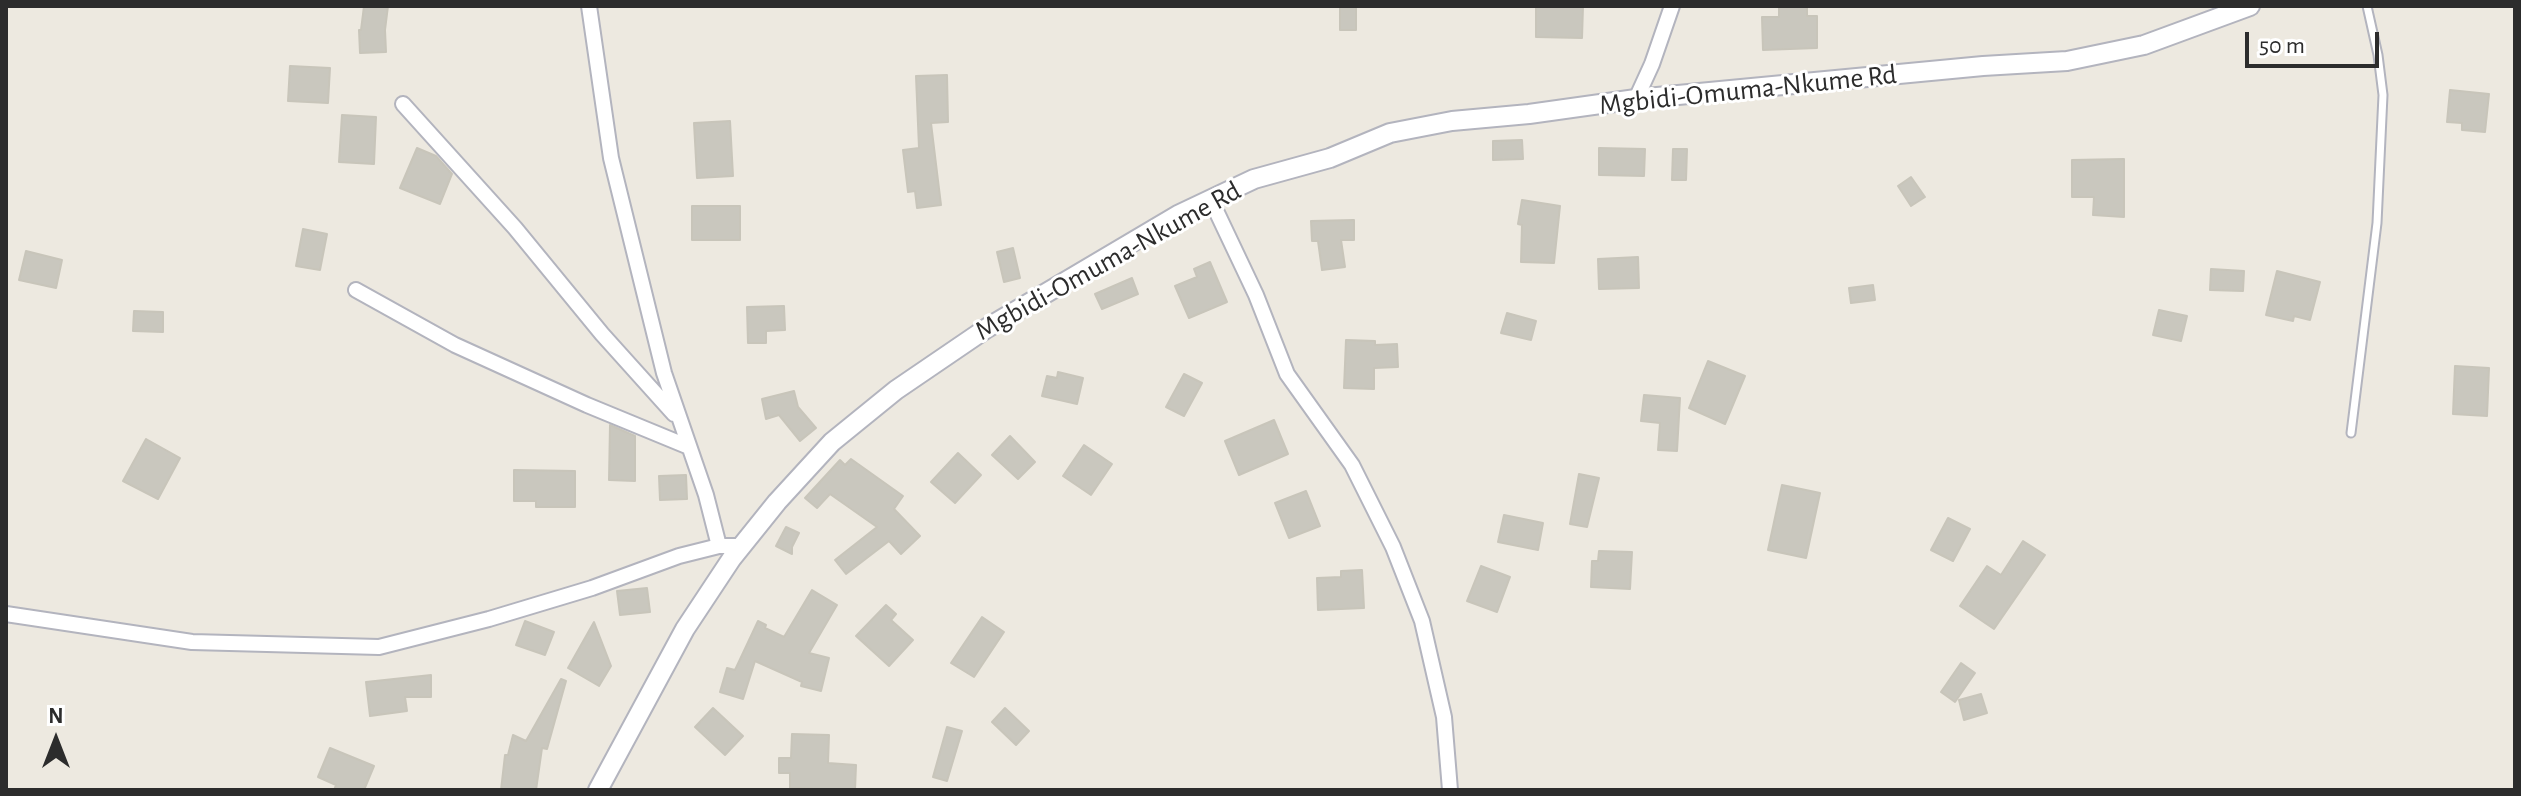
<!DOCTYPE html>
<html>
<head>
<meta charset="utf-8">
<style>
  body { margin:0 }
  #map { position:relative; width:2521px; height:796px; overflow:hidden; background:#ede9e0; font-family:"Alegreya Sans",sans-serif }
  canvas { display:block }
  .frame { position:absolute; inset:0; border:8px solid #2c2c2c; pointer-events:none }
  .north { position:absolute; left:16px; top:700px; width:80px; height:80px; -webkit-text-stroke:6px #fff; paint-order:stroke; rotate:0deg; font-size:22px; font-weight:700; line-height:32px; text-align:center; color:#2c2c2c }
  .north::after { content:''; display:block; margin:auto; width:28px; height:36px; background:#2c2c2c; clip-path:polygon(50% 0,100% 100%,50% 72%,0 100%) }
  .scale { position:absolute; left:2245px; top:32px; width:134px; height:36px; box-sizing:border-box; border:4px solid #2c2c2c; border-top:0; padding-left:10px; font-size:24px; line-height:28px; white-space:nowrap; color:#2c2c2c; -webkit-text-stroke:6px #fff; paint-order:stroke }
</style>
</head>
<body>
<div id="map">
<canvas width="2521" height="796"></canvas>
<div class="frame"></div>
<div class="north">N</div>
<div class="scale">50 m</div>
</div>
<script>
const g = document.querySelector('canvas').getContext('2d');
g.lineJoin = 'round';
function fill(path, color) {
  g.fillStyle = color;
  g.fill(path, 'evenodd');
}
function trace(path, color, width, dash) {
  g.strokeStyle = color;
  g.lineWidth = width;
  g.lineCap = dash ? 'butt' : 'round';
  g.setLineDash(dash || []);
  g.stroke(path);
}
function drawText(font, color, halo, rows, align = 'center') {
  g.font = font + ' "Alegreya Sans",sans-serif';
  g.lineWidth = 6;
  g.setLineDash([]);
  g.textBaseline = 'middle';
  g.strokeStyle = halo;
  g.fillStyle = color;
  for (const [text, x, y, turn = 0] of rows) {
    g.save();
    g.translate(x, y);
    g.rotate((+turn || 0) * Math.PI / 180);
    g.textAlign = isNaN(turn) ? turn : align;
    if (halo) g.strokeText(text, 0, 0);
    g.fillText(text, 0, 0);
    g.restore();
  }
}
const building = new Path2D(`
  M364,6H388L385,30L386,52L360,53L359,30H361Z
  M1340,6H1356V30H1340Z
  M1536,6H1583L1582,38L1536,37Z
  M1779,6H1807V16H1817V48L1763,50L1762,17H1779Z
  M290,66L330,68L328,103L288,101Z
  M947,75L948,122L931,123L941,205L917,208L915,191L908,192L903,150L919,148L916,76Z
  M2450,90L2489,94L2485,132L2462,130V123L2447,122Z
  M342,115L376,117L374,164L339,162Z
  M730,121L733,176L697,178L694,123Z
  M1522,140L1523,159L1493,160V141Z
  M417,148L436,156L452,174L440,204L400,188Z
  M1599,148L1645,149L1644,176L1599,175Z
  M1673,149H1687L1686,180H1672Z
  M2124,159V217L2093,215L2094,197H2072V160Z
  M1911,177L1925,197L1911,206L1898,186Z
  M1522,200L1560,206L1554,263L1521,262L1522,225L1518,224Z
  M692,206H740V240H692Z
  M1354,220V240H1341L1345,267L1322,270L1318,241H1312L1311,221Z
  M303,229L327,234L320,270L296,266Z
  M1013,248L1020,278L1004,282L997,252Z
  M26,251L62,260L56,288L19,280Z
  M1638,257L1639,288L1599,289L1598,259Z
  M1210,262L1227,302L1189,318L1175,286L1197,277L1194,269Z
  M2211,269L2244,271L2243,291L2210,290Z
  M2277,271L2320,282L2310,320L2294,316L2293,321L2266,315Z
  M1132,278L1138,294L1102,309L1095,294Z
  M1873,285L1875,300L1851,303L1849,288Z
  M784,306L785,330L766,331V343H748L747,307Z
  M2159,310L2187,316L2181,341L2153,335Z
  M134,311L163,312V332L133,331Z
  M1507,313L1536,321L1531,340L1501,333Z
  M1346,340L1375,341V345L1397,344L1398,367L1374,368V389L1344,388Z
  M1708,361L1745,376L1725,424L1689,408Z
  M2455,366L2489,368L2487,416L2453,414Z
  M1058,372L1083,378L1077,404L1042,396L1047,376L1057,378Z
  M1184,374L1202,383L1184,416L1166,407Z
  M794,391L798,407L816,428L800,441L779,415L766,419L762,399Z
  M1644,395L1680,398L1677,451L1658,450L1660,423L1641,421Z
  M1274,420L1288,454L1239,475L1225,441Z
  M610,425L635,436V481L609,480Z
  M1010,436L1035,462L1018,479L992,455Z
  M146,439L180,458L158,499L123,481Z
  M1084,445L1112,464L1091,495L1063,476Z
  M958,453L981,475L955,503L931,482Z
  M851,459L903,496L894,509L920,536L901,554L889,541L846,574L835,560L877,527L830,494L817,508L805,498L840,460L845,465Z
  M514,470L575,471V507H536V501H514Z
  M1579,474L1599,478L1587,527L1570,524Z
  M686,475L687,499L660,500L659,476Z
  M1782,485L1820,493L1806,558L1768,550Z
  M1306,491L1320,526L1289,538L1275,503Z
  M1504,515L1543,523L1538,550L1498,542Z
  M1948,518L1970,529L1953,561L1931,550Z
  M786,527L799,533L792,547V554L776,546Z
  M2023,541L2045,555L1994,629L1960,606L1987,566L2001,575Z
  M1599,551L1632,552L1630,589L1591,587L1592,561H1598Z
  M1481,566L1510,577L1497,612L1467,601Z
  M1362,570L1364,608L1318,610L1317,578L1341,577V571Z
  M647,588L650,612L620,615L617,591Z
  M812,590L837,605L809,653L829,658L821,691L801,686L802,682L755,661L743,699L720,692L727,668L735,670L758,621L766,625L765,628L784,637Z
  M886,605L896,614L891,620L913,640L889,666L856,636Z
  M982,617L1004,632L974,677L951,663Z
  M525,621L554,632L545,655L516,645Z
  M594,622L611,666L599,686L568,668Z
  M1961,663L1975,673L1955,702L1941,692Z
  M431,675V697H405L407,711L370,716L366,682Z
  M561,679L566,681L547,749L542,748L536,790H501L505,755H508L513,735L526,741Z
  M1981,694L1987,713L1964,720L1959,700Z
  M713,708L743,736L725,755L695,727Z
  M1005,708L1029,731L1016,745L992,722Z
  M947,727L962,731L947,781L933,777Z
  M792,734L829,735L828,763L856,765L855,790L790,788V773H779V758H791Z
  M330,748L374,766L364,790H334L336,785L318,777Z`);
fill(building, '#c9c7be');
trace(building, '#c8c5ba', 2);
const service = new Path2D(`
  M2351,433L2377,223L2383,95L2378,55L2367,6`);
const minor = new Path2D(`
  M589,6L611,158L664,373L706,495L719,546
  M1636,99L1652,64L1672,6
  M403,104L515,228L602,334L674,414
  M1211,200L1256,295L1287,374L1352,465L1393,547L1422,621L1444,717L1450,790
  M356,290L455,345L587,405L689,447
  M6,614L192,642L379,647L489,619L592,588L679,556L719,546H742`);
const tertiary = new Path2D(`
  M598,790L685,629L732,558L777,502L832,442L896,390L987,328L1178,215L1254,179L1330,158L1390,133L1452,121L1529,114L1636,99L1983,66L2067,61L2144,45L2250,6`);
trace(service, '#b3b4be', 11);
trace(minor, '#b3b4be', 18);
trace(tertiary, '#b3b4be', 22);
trace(service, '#fff', 7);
trace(minor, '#fff', 14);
trace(tertiary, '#fff', 18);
drawText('28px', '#2c2c2c', '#fff', [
  ["Mgbidi-Omuma-Nkume Rd",1748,90,-6],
  ["Mgbidi-Omuma-Nkume Rd",1108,261,-29]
]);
</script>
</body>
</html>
